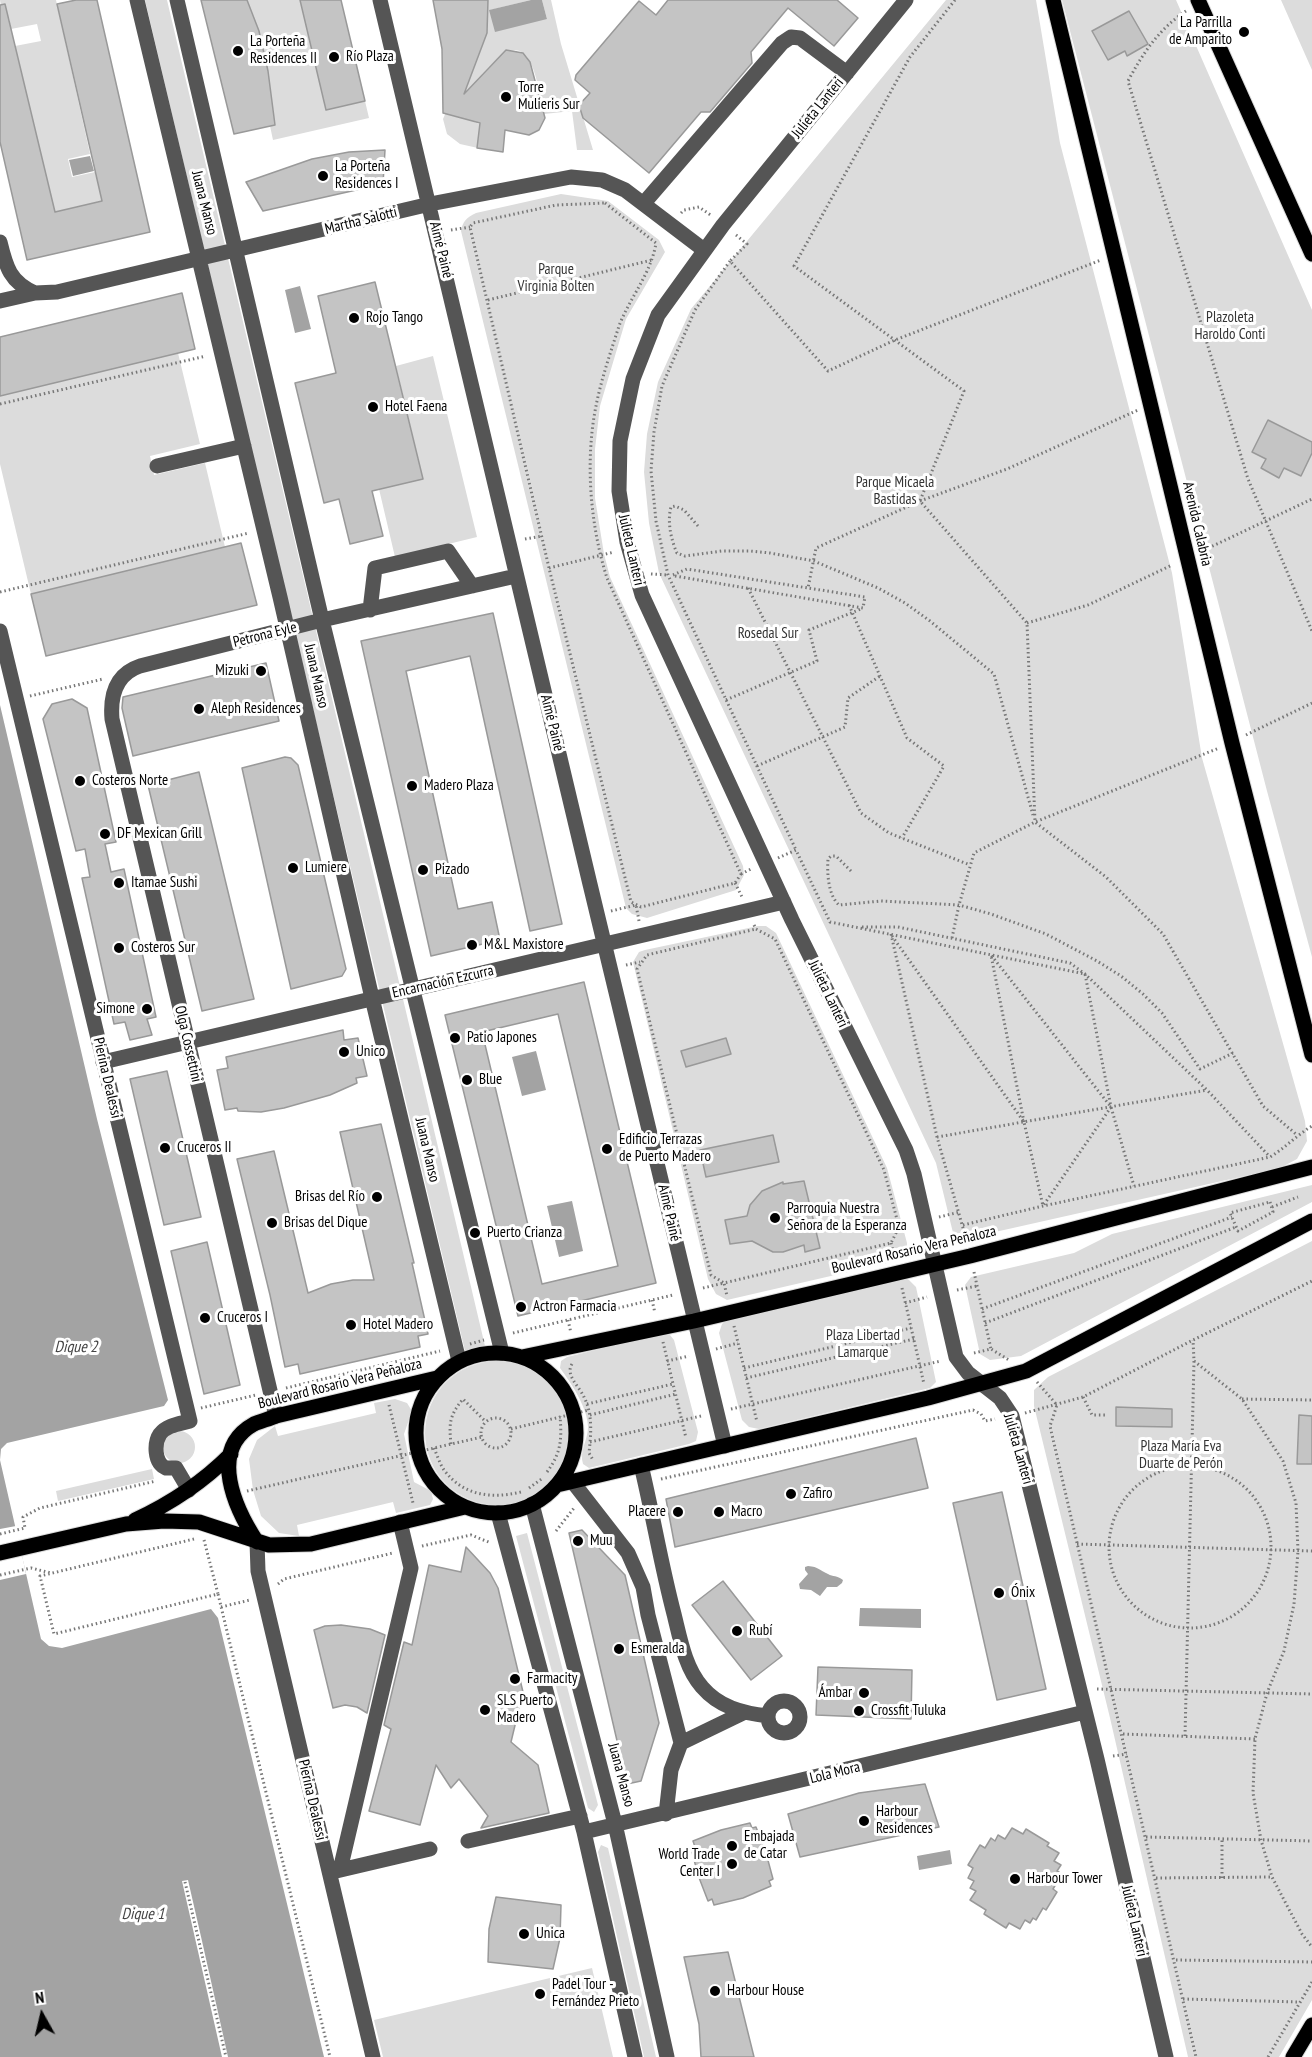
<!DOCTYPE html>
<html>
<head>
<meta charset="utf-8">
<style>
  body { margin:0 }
  #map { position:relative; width:1312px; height:2057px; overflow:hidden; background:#fff; font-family:"PT Sans Narrow",sans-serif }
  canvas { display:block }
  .north { position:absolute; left:12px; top:1985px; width:60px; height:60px; -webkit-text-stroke:4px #fff; paint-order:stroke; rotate:352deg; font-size:16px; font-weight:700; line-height:24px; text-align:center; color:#000 }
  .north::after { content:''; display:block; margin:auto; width:21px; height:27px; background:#000; clip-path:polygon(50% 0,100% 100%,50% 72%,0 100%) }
</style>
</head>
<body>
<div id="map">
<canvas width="1312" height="2057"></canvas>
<div class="north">N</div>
</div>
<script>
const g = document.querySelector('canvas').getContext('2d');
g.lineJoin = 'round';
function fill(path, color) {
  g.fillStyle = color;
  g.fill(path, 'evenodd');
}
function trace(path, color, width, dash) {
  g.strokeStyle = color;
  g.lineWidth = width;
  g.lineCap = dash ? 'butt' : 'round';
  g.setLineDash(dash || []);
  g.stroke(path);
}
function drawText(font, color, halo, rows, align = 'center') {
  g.font = font + ' "PT Sans Narrow",sans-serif';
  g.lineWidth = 6;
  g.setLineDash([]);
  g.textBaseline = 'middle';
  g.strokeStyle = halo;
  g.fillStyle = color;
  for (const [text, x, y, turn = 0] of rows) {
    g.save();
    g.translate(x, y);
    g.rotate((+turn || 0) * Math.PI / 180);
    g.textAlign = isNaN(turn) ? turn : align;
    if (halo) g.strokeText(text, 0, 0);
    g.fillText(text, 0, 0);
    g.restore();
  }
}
fill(new Path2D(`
  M0,0H56L90,154L68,159L72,177L95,172L96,177L107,174L113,198L55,212L15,46L41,41L37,24L11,29L9,18L3,19Z
  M145,0H167L485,1346L465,1351Z
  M247,0H300L326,110L365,101L369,118L273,140L270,126L275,124L268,71L259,31Z
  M488,0H531L490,10L547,19L542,0H551L561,44L593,150H577L572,111L544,114C540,98 537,73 529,60C516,37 495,61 484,72C477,80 468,88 462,96L468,119L481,125L478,148L460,144L447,134L443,119L459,82L487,33Z
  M946,0H1036L1060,143L1172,573L1202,758L1305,1121L1307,1141L1297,1159L1280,1168L955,1241L936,1163L659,573L649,523L644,472L647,434L658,382L691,309Z
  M1062,0H1176L1312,310V957L1267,791Z
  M1281,0H1312V70Z
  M561,194L608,201L659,240L665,252L626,319L600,406L595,449V498L604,554L610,577L743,866L744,875L736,890L647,918L632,914L626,908L461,231C463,221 466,218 476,213Z
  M178,353L200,444L150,456L154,475L205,463L225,547L31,594L0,464V396Z
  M433,356L477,537L395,557L379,489L423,479L396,366Z
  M758,926H766L776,933L887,1168L907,1243V1253L900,1260L727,1300L716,1294L708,1279L633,962L639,952L645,950Z
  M1312,1185V1202L1021,1356L990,1360L980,1354L965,1285L971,1277L1074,1253L1112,1234Z
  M1312,1241V2000L1279,2057H1188L1110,1718L1034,1406V1390L1048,1377Z
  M901,1276L909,1280L916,1287L936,1382L930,1388L759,1429L749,1427L742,1420L719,1333L722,1324L728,1318Z
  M665,1333L670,1335L674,1340L698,1432L696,1441L689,1444L589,1468L583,1464C579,1451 588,1440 588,1427C588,1408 571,1383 560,1368L561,1361L567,1357Z
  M425 1433a72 72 0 1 1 144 0a72 72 0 1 1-144 0Z
  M395,1399L407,1403L412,1411L404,1434L414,1482L431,1491L433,1499L430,1505L396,1513L393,1502L297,1525L299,1536L279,1533L261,1516L253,1490L249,1459L257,1440L275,1426L278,1436L376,1413L374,1403Z
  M163 1447a16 16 0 1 1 32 0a16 16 0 1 1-32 0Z
  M152,1469L154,1479L58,1501L56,1491Z
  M527,1533L598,1805L594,1812L588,1808L516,1536Z
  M601,1845L608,1848L656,2057H644L598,1852Z
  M592,1968L613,2057H383L374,2020Z`), '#dcdcdc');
fill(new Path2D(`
  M531,0H542L547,19L495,32L489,10Z
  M90,156L94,171L73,176L69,160Z
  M300,286L311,329L295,333L285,290Z
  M0,705L97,1119L168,1400L164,1406L7,1443L1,1449L0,1460L41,1639L49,1646L62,1648L211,1609L218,1618L324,2057H0Z
  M536,1051L546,1090L522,1096L512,1057Z
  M572,1201L583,1251L559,1257L547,1206Z
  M808,1566C819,1567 819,1570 828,1574C833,1577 837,1575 843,1580L842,1583L837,1587H827L820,1596L811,1590L800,1589L799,1584L808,1574L805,1570V1567Z
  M860,1608L921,1609V1628L859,1626Z
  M950,1850L952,1864L919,1870L917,1856Z`), '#a3a3a3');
fill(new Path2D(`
  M16,1526L26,1574L0,1580V1529Z
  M188,1880L202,1941L228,2057H222L182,1881Z`), '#fff');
const building = new Path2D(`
  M76,0H97L150,232L27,260L0,142V5L5,4L55,212L102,201L57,4Z
  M201,0H247L259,31L268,71L275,125L234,134Z
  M300,0H341L365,101L326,110Z
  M433,0H488L487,33L464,94L506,50L523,53L530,62L545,118L539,130L529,135L505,130L503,152L477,148L480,123L443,113L442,49Z
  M668,0H837L858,18L834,46L788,8L751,52L752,63L710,112H701L649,173L583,118L579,105L590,93L575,80L576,75L639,1L656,15Z
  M1129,11L1148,44L1127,56L1125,51L1108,60L1092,31Z
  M385,150L383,184L263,211L246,182L312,159L349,152Z
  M375,282L423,479L372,491L383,536L350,544L339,499L324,503L295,383L336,373L318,296Z
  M182,293L195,349L0,396V337Z
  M1268,420L1312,442V453L1301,476L1284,468L1279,478L1261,468L1266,459L1252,452Z
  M241,543L257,605L46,656L31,594Z
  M493,613L562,924L530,931L470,656L406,671L458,909L492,902L500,940L431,956L361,641Z
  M266,663L279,721L133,756L122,708L123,697Z
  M72,699L87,708L116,842L105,844L111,872L124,869L156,1017L147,1019L152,1035L130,1040L125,1022L114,1024L82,878L90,877L85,849L76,851L43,719L52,704Z
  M285,757L291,758L298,765L346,969L342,976L291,989L242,768Z
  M199,772L254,999L202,1011L148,785Z
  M584,982L656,1283L518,1316L445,1015ZM558,1014L618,1266L542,1284L482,1032Z
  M343,1030L344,1040L358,1038L367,1076L356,1078L357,1083L330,1095L284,1108L261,1112L238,1111L237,1108L225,1110L217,1070L228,1068L226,1057Z
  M726,1038L731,1054L686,1067L681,1051Z
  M167,1071L201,1217L164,1225L130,1079Z
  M381,1124L414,1263H412L428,1334L418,1336L420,1347L300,1374L298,1364L285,1367L270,1295L237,1159L274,1151L308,1293L331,1284L353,1280H374L340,1132Z
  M773,1135L779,1162L706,1177L700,1150Z
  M804,1181L820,1248L805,1252L804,1245L783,1252H773L752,1241L730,1244L725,1220L747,1216L750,1205L762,1191L783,1182V1184Z
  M207,1242L240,1385L204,1394L171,1251Z
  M1116,1407L1172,1409V1427L1116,1426Z
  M1299,1415L1312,1416V1464H1297Z
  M916,1438L928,1488L675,1547L666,1499Z
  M1002,1492L1046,1689L997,1700L953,1503Z
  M582,1530L625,1575L659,1723L641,1781L627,1784L569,1533Z
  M466,1547L490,1573L498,1588L523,1692L511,1742L538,1765L549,1813L481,1828L488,1816L459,1779L451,1788L436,1765L420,1825L369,1811L391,1729L384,1725L404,1642L412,1645L429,1565L461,1572Z
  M723,1581L782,1656L751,1680L692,1605Z
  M341,1625L370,1629L385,1635L367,1713L357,1707L345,1705L333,1708L314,1630L325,1626Z
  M818,1667L912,1670L911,1719L816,1715Z
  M925,1784L939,1827L800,1857L788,1814L859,1793Z
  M750,1823L752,1828L756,1827L766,1853L773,1879L769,1881L771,1886L743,1898L714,1905L712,1899L708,1901L698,1875L691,1848L695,1847L693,1841L721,1830Z
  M1012,1828L1023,1834L1026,1829L1049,1843L1047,1846L1059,1853L1054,1861L1061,1865L1057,1871L1062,1874L1053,1889L1057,1892L1046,1910L1043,1908L1036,1920L1033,1918L1030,1923L1025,1920L1020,1929L1009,1923L1006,1928L984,1914L986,1910L970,1900L976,1891L970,1888L974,1881L968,1878L973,1868L968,1865L980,1845L985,1848L991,1838L995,1841L998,1835L1005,1839Z
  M496,1897L561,1905L560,1938L553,1969L488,1962L489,1929Z
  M728,1952L754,2057H701L699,2024L684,1957Z`);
fill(building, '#c4c4c4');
trace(building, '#999', 1.5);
const major = new Path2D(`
  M1053,0L1232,743L1312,1055
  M1198,0L1312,254
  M416 1433a80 80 0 1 1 160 0a80 80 0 1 1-160 0Z
  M522,1357L694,1321L970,1256L1312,1167
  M557,1485L928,1398L1026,1371L1312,1221
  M135,1520C172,1503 203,1482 231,1454
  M257,1542C236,1510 207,1450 254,1424C261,1421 269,1419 276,1416L437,1378
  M0,1553L126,1524L164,1521L199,1522L269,1545L311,1544L465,1507
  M1293,2057L1312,2025`);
trace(major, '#dbdbdb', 17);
trace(new Path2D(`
  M955,0L910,57L794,266L964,391L920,501L1027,623L1035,822L1106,877L1163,934L1263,1106L1297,1135
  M1186,11C1159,29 1143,53 1128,81L1248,479L1312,631
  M605,203L656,243C651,274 630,297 619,326C611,351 601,380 596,406C585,460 590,525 607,578L741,874L735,883L641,907L631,902L549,568L470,227L473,223L556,205Z
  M681,213L684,210L699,207L712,216
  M451,230L470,227
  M736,235L747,244L730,261L828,371L895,340L1101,260
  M730,261L695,310L662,386L654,432L651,471L656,521L668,575L796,850
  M488,300L652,260
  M0,404L206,356
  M698,526L684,510L675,506L671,507C667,521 671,540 677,553L685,556L722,551H750L770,553L814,561L878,588L905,603L930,621L994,674L1033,815
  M525,539L542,536
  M1200,552L1312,499
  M549,568L614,552
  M651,574L668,575
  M673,575L687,569L808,588L816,548L920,501L1007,469L1138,410
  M675,576L863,608L865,597L808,588
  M748,588L861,813L889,833L970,865
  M0,592L249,533
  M849,605L907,738L944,766L902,838
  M1027,623L1088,605L1172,565
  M30,696L103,679
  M726,700L817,661L809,630L861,609
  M1246,735L1312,703
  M757,766L845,727L848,698L880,676
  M778,858L796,850L830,922L1085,974L1111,1107L1043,1206
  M851,871L836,856H831L828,859C827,873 828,895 839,905L881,901L959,905L991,914L1046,934L1097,961L1121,976L1143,994L1162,1013L1200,1069L1233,1053
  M741,874L753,868
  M735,883L742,897
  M611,911L636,905L639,921
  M754,925L756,929L775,939L884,1170L899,1227L891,1243L724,1283L711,1275L637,969L647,955L756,929
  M862,927H898L1070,963L1085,974L1207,1090L1270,1157
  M891,934L937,1137L967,1242
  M892,936L1024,1122L1043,1206
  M952,938L959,905L974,853L1035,822L1219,748
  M626,965L640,962
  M1024,1122L991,955L1111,1107L1134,1186
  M937,1137L1207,1090
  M1270,1202L1273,1212L1238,1231L1230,1213Z
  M1272,1207L1298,1197
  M939,1217L960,1212
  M963,1225L1043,1206L1270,1157C1285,1148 1297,1135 1312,1126
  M891,1243L895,1259
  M974,1272L991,1349
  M703,1288L724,1283L727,1296
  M902,1288L924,1384
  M957,1290L977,1286
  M652,1300L655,1313
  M905,1303L927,1297
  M982,1309L1232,1217
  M568,1320L571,1333
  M985,1323L1236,1227
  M734,1326L757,1422
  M513,1333L673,1295
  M663,1342L686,1438
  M470,1344L484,1340
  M716,1349L738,1343
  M974,1353L991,1349L1009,1360
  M667,1361L689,1356
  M1194,1361L1242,1399L1283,1461L1296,1503L1298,1551L1294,1604L1284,1651L1267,1693L1255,1739L1253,1793L1261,1840L1272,1877L1302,1934L1312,1947
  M572,1364C565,1375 579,1386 584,1397C593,1415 591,1434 589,1453L593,1460
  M744,1368L911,1328
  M746,1378L914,1339
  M1037,1382L1057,1405L1050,1426L1196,2057
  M286,1388L440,1351
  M1083,1397L1092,1415H1107
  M1242,1399L1312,1400
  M587,1404L673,1384
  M389,1405L413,1503
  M201,1408L256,1395
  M731,1409L941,1361
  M1025,1413L1083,1397L1193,1340L1312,1281
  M590,1415L676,1394
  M481 1433a15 15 0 1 1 30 0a15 15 0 1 1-30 0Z
  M511,1429L589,1410
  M590,1442L701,1416
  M451,1444C449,1424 449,1416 463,1399L486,1422
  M434,1448C437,1455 440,1464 444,1470C463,1496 492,1499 521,1492
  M1109 1547a81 81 0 1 1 162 0a81 81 0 1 1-162 0Z
  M547,1472C561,1453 562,1440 560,1416
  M661,1479L973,1410L981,1414L985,1421L995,1419
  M529,1488L543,1478
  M247,1491L482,1437
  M556,1531L574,1508
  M0,1534L25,1528L23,1517L40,1508L156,1481
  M194,1539L40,1576L54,1634L218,1594L330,2057
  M204,1540L218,1594
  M1077,1544L1312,1551
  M422,1546L471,1535L491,1543
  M0,1575L31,1568L51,1573
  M278,1584L284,1579L393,1553
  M221,1607L250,1600
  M1097,1689L1312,1694
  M1123,1734L1255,1739
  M1185,1736L1194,1361L1193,1340
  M1113,1756L1127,1754
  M1146,1837L1312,1841
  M1156,1878L1272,1877
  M1222,1878V1839
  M185,1882L226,2057
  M1176,1960L1312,1962
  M1183,1999L1300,2002
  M1268,2057L1312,1982`), '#777', 3, [1.5, 3]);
trace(new Path2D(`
  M137,0L280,597L372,998L459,1361
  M177,0L322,620L502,1353
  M380,0C498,481 606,965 725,1446
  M906,0L723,225L658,315L633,379L620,441L619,491L627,542L642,595L792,920L906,1150L914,1174L956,1357L968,1373L1000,1398L1012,1416L1097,1759L1166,2057
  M644,203L782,43L791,37L800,38L847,73
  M0,242C6,267 10,282 35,293
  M0,301L35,293L57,292L430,204L571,177L602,180L625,190L704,250
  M157,466L244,446
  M370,610L375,568L448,551L472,586
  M0,631L190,1421C179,1424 167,1425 160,1434C154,1443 154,1463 166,1468C167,1468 175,1468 176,1468L189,1490
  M103,1062L784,902
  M276,1416L112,719C110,695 116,674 140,666L322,620L516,576
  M641,1465C653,1515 661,1565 674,1614C680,1638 685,1668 702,1687C719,1707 742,1713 768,1716
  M572,1481L628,1553L643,1587L648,1615L681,1743
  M532,1504L615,1824L667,2057
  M498,1513L584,1832L635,2057
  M257,1542L258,1571L373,2057
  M768 1717a16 16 0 1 1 32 0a16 16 0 1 1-32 0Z
  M666,1814L671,1770L681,1743L743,1713
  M584,1832L1085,1712
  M468,1841L580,1816
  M340,1870L411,1568L400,1522
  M332,1872L430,1849`), '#555', 15);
trace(major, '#000', 15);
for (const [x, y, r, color] of [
  [1244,32,6,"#000"],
  [238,51,6,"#000"],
  [334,57,6,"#000"],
  [506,97,6,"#000"],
  [323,176,6,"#000"],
  [354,318,6,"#000"],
  [373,407,6,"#000"],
  [261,671,6,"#000"],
  [199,709,6,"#000"],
  [80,781,6,"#000"],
  [412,786,6,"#000"],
  [105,834,6,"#000"],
  [293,868,6,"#000"],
  [423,870,6,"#000"],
  [119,883,6,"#000"],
  [472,945,6,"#000"],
  [119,948,6,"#000"],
  [147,1009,6,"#000"],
  [455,1038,6,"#000"],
  [344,1052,6,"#000"],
  [467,1080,6,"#000"],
  [165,1148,6,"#000"],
  [607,1149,6,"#000"],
  [377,1197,6,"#000"],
  [775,1218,6,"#000"],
  [272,1223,6,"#000"],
  [475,1233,6,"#000"],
  [521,1307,6,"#000"],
  [205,1318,6,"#000"],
  [351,1325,6,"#000"],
  [791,1494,6,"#000"],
  [678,1512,6,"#000"],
  [719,1512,6,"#000"],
  [578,1541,6,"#000"],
  [999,1593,6,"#000"],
  [737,1631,6,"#000"],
  [619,1649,6,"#000"],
  [515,1679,6,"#000"],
  [864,1693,6,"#000"],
  [485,1710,6,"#000"],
  [859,1711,6,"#000"],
  [864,1821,6,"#000"],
  [732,1846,6,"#000"],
  [732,1864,6,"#000"],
  [1015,1879,6,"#000"],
  [524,1934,6,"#000"],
  [715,1991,6,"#000"],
  [540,1994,6,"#000"]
]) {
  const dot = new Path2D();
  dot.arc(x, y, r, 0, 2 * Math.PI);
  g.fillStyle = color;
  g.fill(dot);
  trace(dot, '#fff', 2);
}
drawText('15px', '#000', '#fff', [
  ["La Parrilla",1232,23,"right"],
  ["de Amparito",1232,40,"right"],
  ["La Porteña",250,42],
  ["Residences II",250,59],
  ["Río Plaza",346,57],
  ["Torre",518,88],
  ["Mulieris Sur",518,105],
  ["La Porteña",335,167],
  ["Residences I",335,184],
  ["Rojo Tango",366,318],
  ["Hotel Faena",385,407],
  ["Mizuki",249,671,"right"],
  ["Aleph Residences",211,709],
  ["Costeros Norte",92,781],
  ["Madero Plaza",424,786],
  ["DF Mexican Grill",117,834],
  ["Lumiere",305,868],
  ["Pizado",435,870],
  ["Itamae Sushi",131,883],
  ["M&L Maxistore",484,945],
  ["Costeros Sur",131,948],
  ["Simone",135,1009,"right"],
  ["Patio Japones",467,1038],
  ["Unico",356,1052],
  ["Blue",479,1080],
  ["Edificio Terrazas",619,1140],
  ["de Puerto Madero",619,1157],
  ["Cruceros II",177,1148],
  ["Brisas del Río",365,1197,"right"],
  ["Parroquia Nuestra",787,1209],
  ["Señora de la Esperanza",787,1226],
  ["Brisas del Dique",284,1223],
  ["Puerto Crianza",487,1233],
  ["Actron Farmacia",533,1307],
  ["Cruceros I",217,1318],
  ["Hotel Madero",363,1325],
  ["Zafiro",803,1494],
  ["Placere",666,1512,"right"],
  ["Macro",731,1512],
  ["Muu",590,1541],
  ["Ónix",1011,1593],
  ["Rubí",749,1631],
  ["Esmeralda",631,1649],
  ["Farmacity",527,1679],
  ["Ámbar",852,1693,"right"],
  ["SLS Puerto",497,1701],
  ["Madero",497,1718],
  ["Crossfit Tuluka",871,1711],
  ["Harbour",876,1812],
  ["Residences",876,1829],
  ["Embajada",744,1837],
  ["de Catar",744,1854],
  ["World Trade",720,1855,"right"],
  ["Center I",720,1872,"right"],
  ["Harbour Tower",1027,1879],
  ["Unica",536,1934],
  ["Padel Tour -",552,1985],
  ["Fernández Prieto",552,2002],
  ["Harbour House",727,1991]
], 'left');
drawText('15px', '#000', '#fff', [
  ["Julieta Lanteri",818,108,-51],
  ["Juana Manso",204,203,76],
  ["Martha Salotti",361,221,-14],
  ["Aimé Painé",441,250,76],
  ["Avenida Calabria",1197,524,77],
  ["Julieta Lanteri",631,550,77],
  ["Petrona Eyle",265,635,-14],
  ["Juana Manso",316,676,77],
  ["Aimé Painé",552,723,76],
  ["Encarnación Ezcurra",443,982,-13],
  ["Julieta Lanteri",828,994,64],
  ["Olga Cossettini",188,1044,77],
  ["Pierina Dealessi",107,1078,77],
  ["Juana Manso",427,1150,77],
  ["Aimé Painé",669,1213,77],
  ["Boulevard Rosario Vera Peñaloza",914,1250,-13],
  ["Boulevard Rosario Vera Peñaloza",340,1384,-14],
  ["Julieta Lanteri",1018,1449,74],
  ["Lola Mora",835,1773,-14],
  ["Juana Manso",621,1775,75],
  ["Pierina Dealessi",312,1800,77],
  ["Julieta Lanteri",1134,1921,77]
]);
drawText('15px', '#333', '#fff', [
  ["Parque",556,270],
  ["Virginia Bolten",556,287],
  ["Plazoleta",1230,318],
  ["Haroldo Conti",1230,335],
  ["Parque Micaela",895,483],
  ["Bastidas",895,500],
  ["Rosedal Sur",768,634],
  ["Plaza Libertad",863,1336],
  ["Lamarque",863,1353],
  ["Plaza María Eva",1181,1447],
  ["Duarte de Perón",1181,1464]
]);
drawText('italic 16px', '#444', '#fff', [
  ["Dique 2",76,1347],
  ["Dique 1",143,1914]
]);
</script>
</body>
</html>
